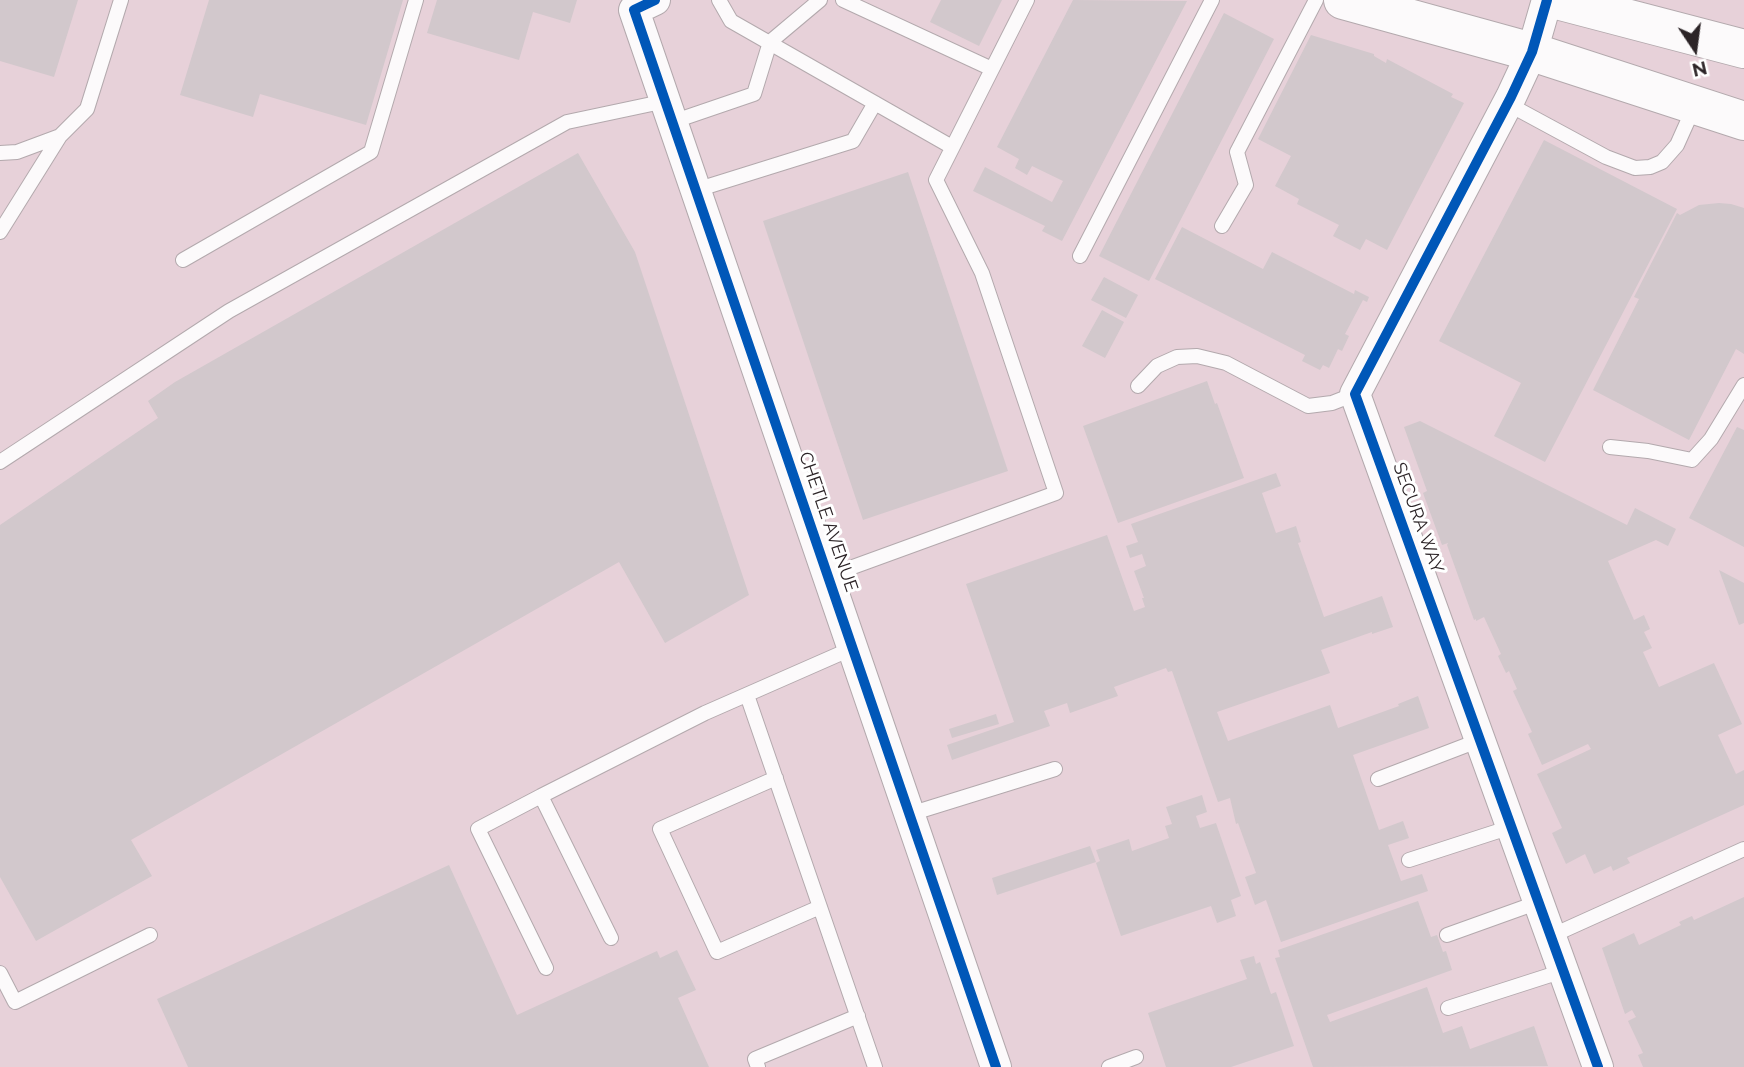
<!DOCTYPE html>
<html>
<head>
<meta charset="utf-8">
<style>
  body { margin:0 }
  #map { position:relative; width:1744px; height:1067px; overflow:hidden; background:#ecdfe4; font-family:Raleway,sans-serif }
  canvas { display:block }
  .north { position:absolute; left:1660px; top:14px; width:70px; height:70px; -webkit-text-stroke:5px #fff; paint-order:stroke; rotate:167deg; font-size:19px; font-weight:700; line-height:28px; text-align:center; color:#2c2427 }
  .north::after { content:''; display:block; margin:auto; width:24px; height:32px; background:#2c2427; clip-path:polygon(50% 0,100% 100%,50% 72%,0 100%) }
</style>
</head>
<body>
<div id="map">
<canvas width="1744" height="1067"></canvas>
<div class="north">N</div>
</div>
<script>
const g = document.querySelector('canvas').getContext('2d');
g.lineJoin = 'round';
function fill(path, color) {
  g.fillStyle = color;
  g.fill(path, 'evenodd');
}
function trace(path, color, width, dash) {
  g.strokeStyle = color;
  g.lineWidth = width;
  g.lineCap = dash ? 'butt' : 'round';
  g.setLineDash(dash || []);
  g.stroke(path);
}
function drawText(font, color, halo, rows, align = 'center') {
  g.font = font + ' Raleway,sans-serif';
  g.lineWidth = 6;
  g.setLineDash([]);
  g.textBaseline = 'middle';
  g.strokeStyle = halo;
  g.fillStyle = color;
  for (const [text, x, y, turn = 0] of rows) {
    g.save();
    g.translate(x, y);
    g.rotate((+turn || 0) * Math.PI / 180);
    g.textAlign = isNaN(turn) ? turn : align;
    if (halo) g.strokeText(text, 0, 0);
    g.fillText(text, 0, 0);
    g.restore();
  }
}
fill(new Path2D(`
  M0,0H1744V1067H0Z`), '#e7d1d9');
fill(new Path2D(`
  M0,0H78L54,77L0,61Z
  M209,0H403L366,125L260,94L253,117L180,95Z
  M437,0H577L570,23L533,12L519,60L427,33Z
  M941,0H1002L979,46L930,22Z
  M1073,0L1187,1L1062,241L1042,231L1045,226L973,191L985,167L1052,202L1063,181L1032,166L1027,175L1015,168L1019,159L997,147Z
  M1224,13L1274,39L1149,281L1099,256Z
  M1311,35L1374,54V56L1386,63L1387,59L1453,94L1451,97L1464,103L1387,250L1366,239L1360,250L1333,236L1339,225L1297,204L1299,199L1275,186L1291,156L1258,139Z
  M1544,140L1677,209L1545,462L1494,436L1521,383L1439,341Z
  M578,153L635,252L749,595L665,643L619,562L131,840L152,876L36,941L0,877V525L158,418L148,401L175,382Z
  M908,172L1008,471L863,520L763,221Z
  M1719,203L1731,204L1744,208V354L1736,349L1689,440L1593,390L1639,299L1634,297L1677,213L1680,215L1699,205Z
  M1182,227L1263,269L1272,252L1354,294L1355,290L1369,297L1367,302L1363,300L1345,334L1349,336L1342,351L1338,349L1329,368L1323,365L1320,370L1302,361L1305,355L1155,279Z
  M1104,277L1138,295L1126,318L1091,300Z
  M1102,310L1124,322L1105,358L1082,346Z
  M1207,381L1215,404L1217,403L1244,478L1118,523L1083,426Z
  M1420,421L1627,525L1635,508L1676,529L1668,546L1656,540L1608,561L1634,620L1644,615L1650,629L1644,632L1652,648L1643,652L1659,687L1714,663L1742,724L1718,735L1736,774L1744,770V805L1627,858L1630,863L1613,871L1611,866L1594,874L1585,854L1566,864L1552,833L1562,828L1537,774L1591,749L1588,744L1542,765L1528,734L1532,732L1513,691L1517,689L1509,671L1506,673L1498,656L1501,654L1484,617L1476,621V619L1474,620L1447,545L1448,543L1442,545L1423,493L1427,491L1404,427Z
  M1737,427L1744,430V547L1689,518Z
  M1276,473L1281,486L1262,493L1276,533L1296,526L1301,542L1298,543L1324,617L1382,596L1393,627L1372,634V632L1321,650L1330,673L1217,712L1228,741L1330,705L1338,728L1399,706L1398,704L1418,696L1429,728L1353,755L1379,830L1403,821L1409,838L1388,845L1401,881L1422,874L1428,891L1281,942L1266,900L1255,905L1245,877L1256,873L1238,823L1236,824L1230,798L1218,802L1172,671L1168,672L1166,668L1114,687L1118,696L1070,713L1067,703L1044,711L1050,726L952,760L947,745L1014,722L966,584L1107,535L1134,611L1145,607L1142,598H1144L1134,571L1146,566L1142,554L1130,558L1126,546L1138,542L1131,524Z
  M1719,570L1744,583V623L1739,625Z
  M996,714L999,724L952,738L949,729Z
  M1202,795L1207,812L1196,816L1200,828L1216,823L1241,896L1231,900L1236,916L1217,923L1211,906L1121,936L1096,863L1100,861L1096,850L1129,839L1132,851L1169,838L1165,826L1172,824L1166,807Z
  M1090,846L1096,862L997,895L992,878Z
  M449,865L517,1015L657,951L660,958L677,950L696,990L678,998L709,1067H188L157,999Z
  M1744,897V1067H1643L1638,1055L1643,1053L1628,1021L1636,1017L1632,1010L1625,1014L1602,948L1634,933L1639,945L1681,925L1679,922L1692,916L1694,920Z
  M1418,901L1431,937L1437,935L1443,952L1446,951L1452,970L1327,1015L1330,1022L1427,987L1443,1033L1462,1026L1470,1049L1534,1026L1548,1066L1313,1067L1275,958L1280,957L1278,950Z
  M1254,956L1256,964L1260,962L1271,994L1276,992L1294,1046L1231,1067H1166L1148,1013L1247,979L1240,960Z`), '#d2c8cc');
const service = new Path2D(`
  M719,0L731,21L952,147
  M843,0L992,69
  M1508,104L1606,157L1635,168L1650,167L1662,162L1677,145L1694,107
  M672,122L754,94L770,42L820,0
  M0,153L17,152L60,136L87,109L121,0
  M696,190L853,141L875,103
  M1222,226L1246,185L1237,152L1316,0
  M0,232L60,136
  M1080,256L1212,0
  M183,260L371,152L416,0
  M1138,386L1157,366L1177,357L1197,356L1226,363L1308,406L1332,403L1355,394
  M1610,447L1648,451L1692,460L1711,439L1744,385
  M0,462L229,311L567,122L666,101
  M828,576L1056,493L982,273L936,180L1027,0
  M747,695L875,1067
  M776,778L660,829L717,952L820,907
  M1378,779L1480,740
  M541,796L478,829L546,968
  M910,814L1055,769
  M1409,860L1511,827
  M1447,935L1539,902
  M1551,936L1744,849
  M611,938L541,796L705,713L853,648
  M0,973L15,1002L150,935
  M1448,1008L1563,971
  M758,1067L755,1059L858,1016
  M1109,1067L1136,1057`);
const minor = new Path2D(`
  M655,0L634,10L996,1067
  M1547,0L1532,52L1511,97L1355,394L1598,1067`);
const primary = new Path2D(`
  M1343,0L1532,52L1744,121
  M1557,0L1744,49`);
trace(service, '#b3a9ad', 16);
trace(minor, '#b3a9ad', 32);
trace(primary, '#b3a9ad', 40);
trace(service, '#fcfafb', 14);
trace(minor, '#fcfafb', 30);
trace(primary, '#fcfafb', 38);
trace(new Path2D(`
  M655,0L634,10L996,1067
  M1547,0L1532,52L1511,97L1355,394L1598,1067`), '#0057b8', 10);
drawText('18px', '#2c2427', '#fff', [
  ["SECURA WAY",1418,518,70],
  ["CHETLE AVENUE",828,522,71]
]);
</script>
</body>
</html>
